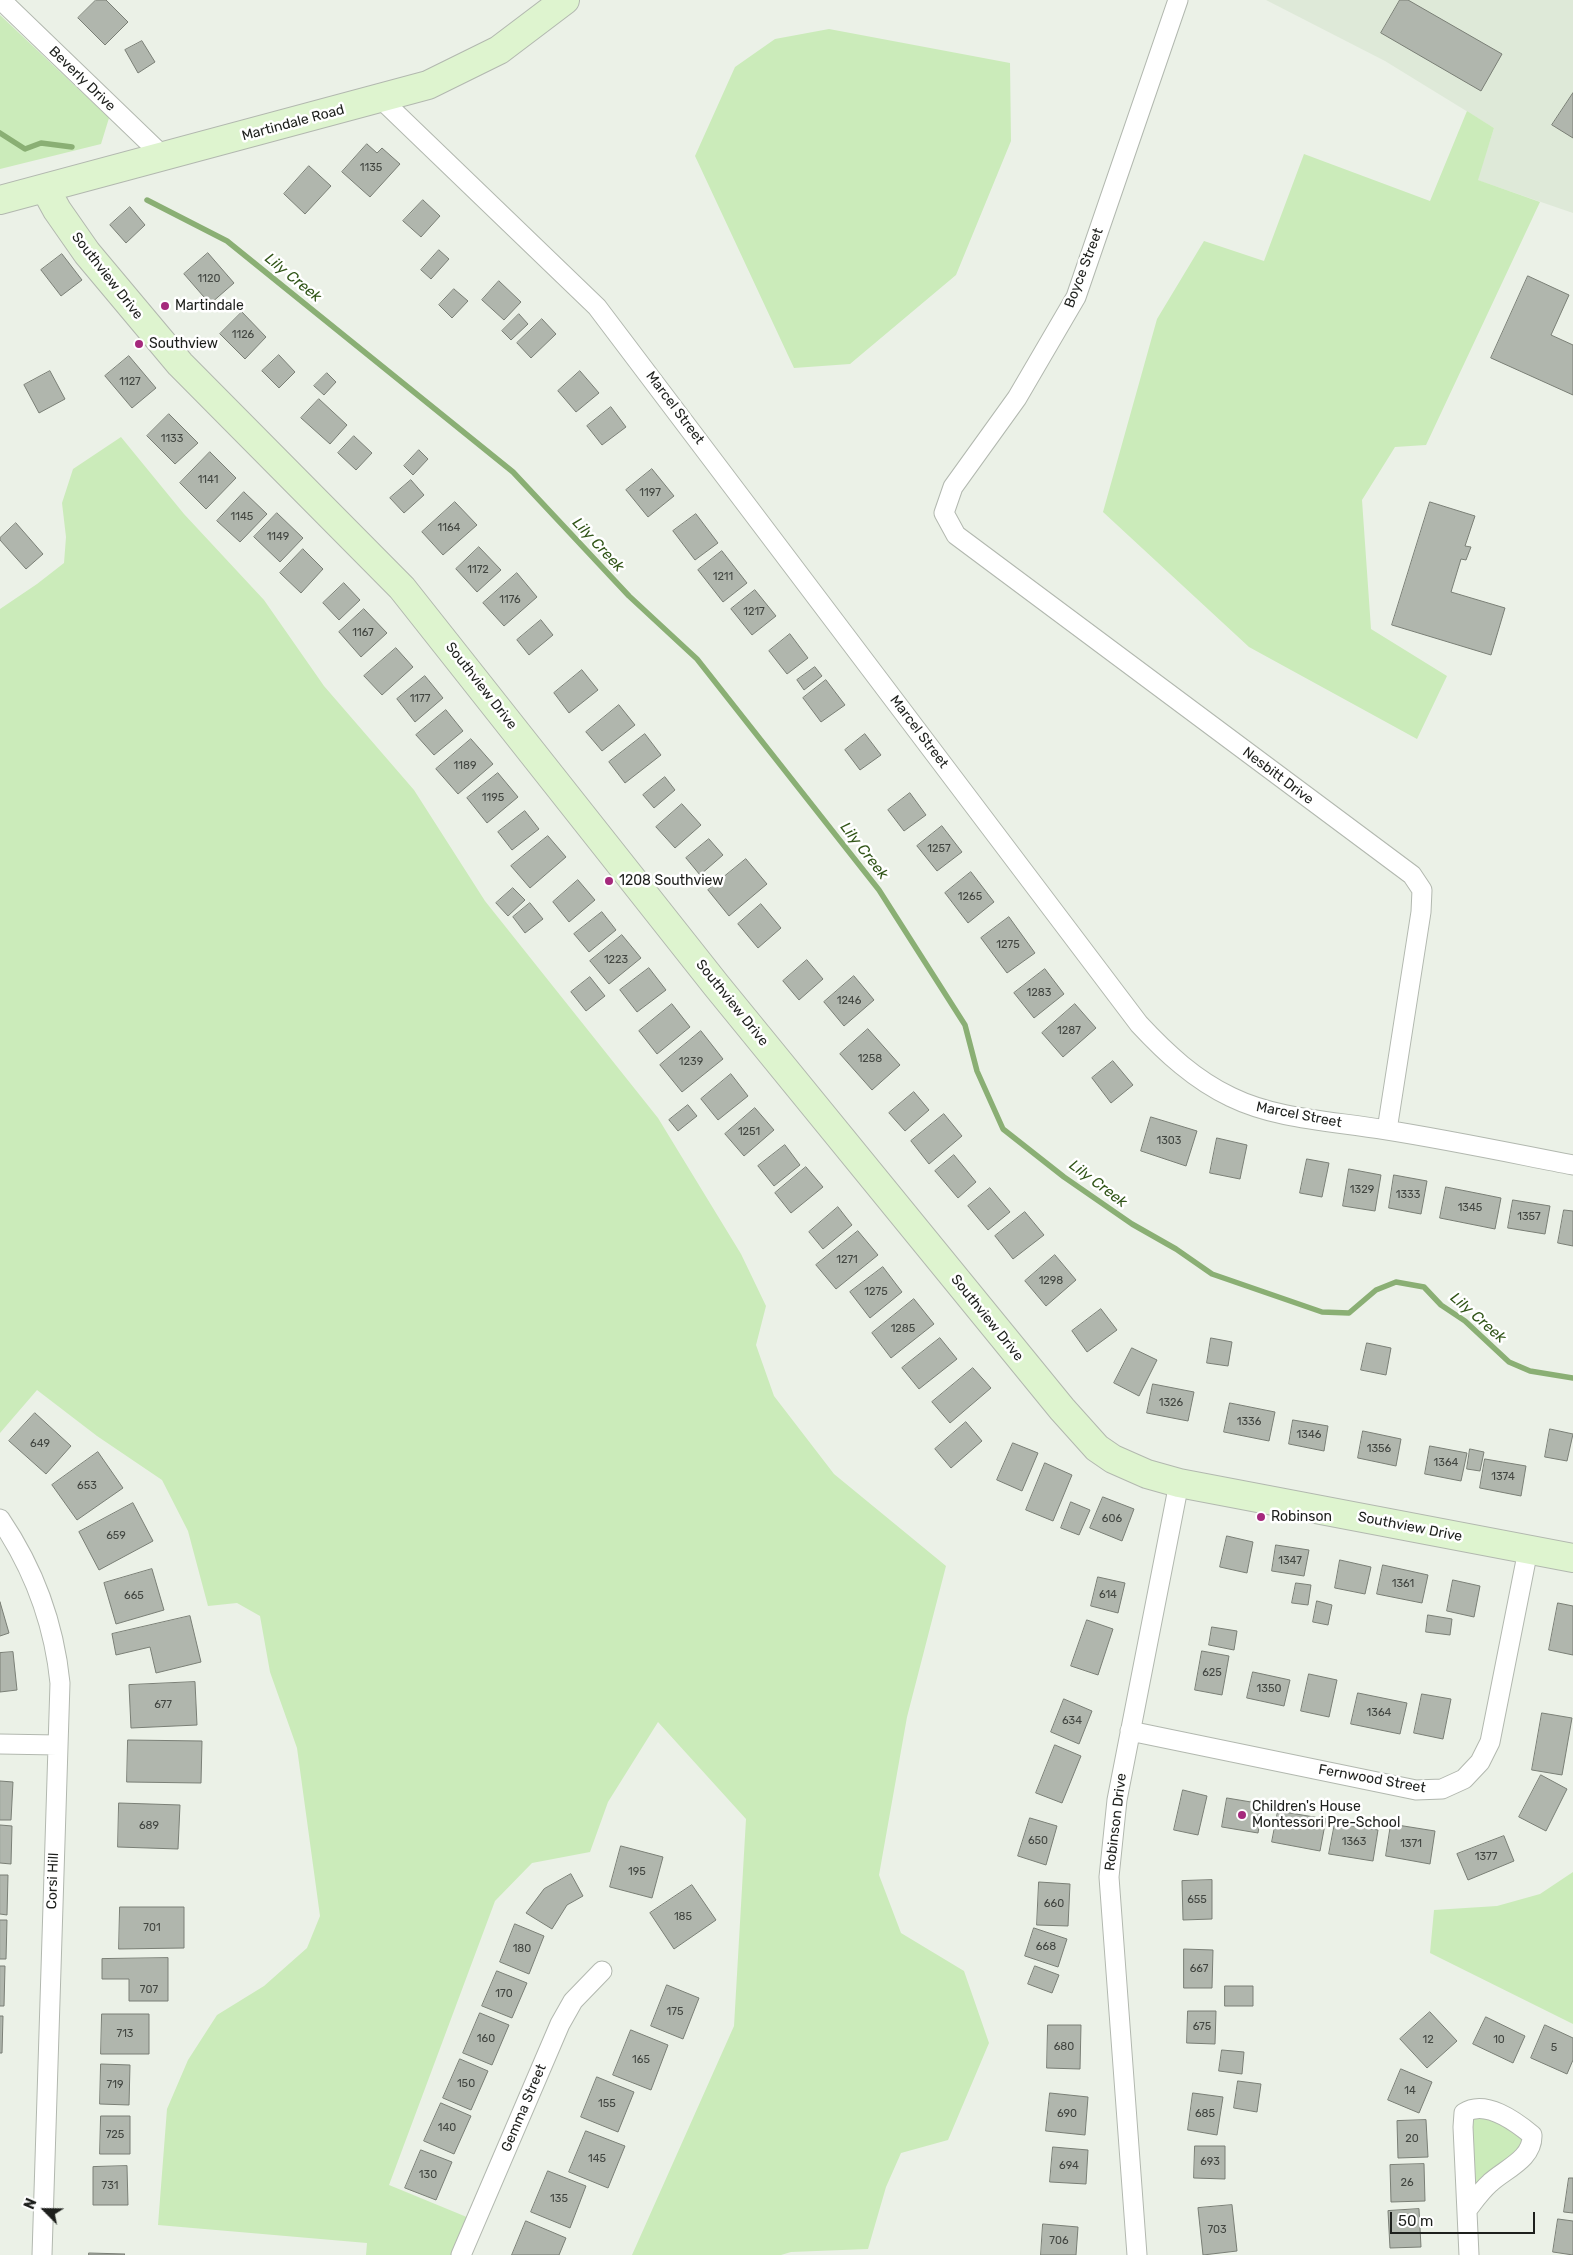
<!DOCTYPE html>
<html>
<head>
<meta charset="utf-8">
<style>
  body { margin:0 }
  #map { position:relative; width:1573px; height:2255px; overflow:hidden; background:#ebf1e7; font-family:Rubik,sans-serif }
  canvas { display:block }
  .north { position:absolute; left:20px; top:2185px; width:50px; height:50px; -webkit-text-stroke:4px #fff; paint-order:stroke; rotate:293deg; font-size:14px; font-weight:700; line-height:20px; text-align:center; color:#1e201d }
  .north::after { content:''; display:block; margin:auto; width:18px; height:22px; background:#1e201d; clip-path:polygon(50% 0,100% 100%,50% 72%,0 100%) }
  .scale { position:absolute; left:1390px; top:2212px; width:145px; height:22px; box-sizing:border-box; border:2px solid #1e201d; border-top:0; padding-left:6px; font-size:15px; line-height:18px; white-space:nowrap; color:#1e201d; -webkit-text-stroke:4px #fff; paint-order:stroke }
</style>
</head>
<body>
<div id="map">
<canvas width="1573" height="2255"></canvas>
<div class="north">N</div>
<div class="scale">50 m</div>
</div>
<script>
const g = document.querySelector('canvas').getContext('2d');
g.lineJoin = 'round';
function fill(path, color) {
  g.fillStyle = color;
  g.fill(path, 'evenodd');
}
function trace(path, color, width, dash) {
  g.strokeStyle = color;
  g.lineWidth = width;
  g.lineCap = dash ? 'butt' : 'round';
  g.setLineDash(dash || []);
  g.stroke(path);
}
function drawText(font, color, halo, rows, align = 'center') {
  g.font = font + ' Rubik,sans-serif';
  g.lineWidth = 5;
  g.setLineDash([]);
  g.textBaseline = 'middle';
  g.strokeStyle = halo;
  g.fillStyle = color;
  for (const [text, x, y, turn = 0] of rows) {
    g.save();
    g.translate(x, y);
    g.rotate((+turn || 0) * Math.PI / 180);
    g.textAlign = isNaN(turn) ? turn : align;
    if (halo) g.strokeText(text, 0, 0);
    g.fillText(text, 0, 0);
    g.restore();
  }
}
fill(new Path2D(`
  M1266,0H1573V213L1477,180L1494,128L1385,61Z`), '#dee9d8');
fill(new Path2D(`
  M0,15L109,118L101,144L0,169Z
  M829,29L1010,63L1011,141L956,275L850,364L794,368L695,156L735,67L775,39Z
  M1467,111L1494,128L1478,180L1540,202L1426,445L1395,447L1362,500L1371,629L1447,676L1417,739L1249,647L1103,512L1157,319L1204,241L1264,261L1304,154L1430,201Z
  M121,437L184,514L264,600L324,686L414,790L485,901L658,1118L741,1254L766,1306L756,1345L774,1396L834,1474L946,1566L907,1717L879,1875L901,1933L964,1971L989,2043L948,2140L901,2153L886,2187L868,2249L791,2252L781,2255H632L734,2026L746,1819L658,1722L608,1802L590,1852L532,1863L495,1901L389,2185L474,2220L459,2255H366L367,2243L158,2225L167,2109L188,2060L217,2015L264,1986L307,1948L320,1916L297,1748L270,1672L260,1616L237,1603L208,1606L188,1531L162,1480L97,1436L37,1390L0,1433V609L37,584L64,563L66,537L62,503L73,469Z
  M1573,1872V2024L1430,1953L1434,1910L1497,1906L1540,1894Z
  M1473,2110L1530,2136L1468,2207Z`), '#cbebba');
trace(new Path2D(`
  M0,133L25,149L41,143L72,147
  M147,200L227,241L513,472L629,596L697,659L879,890L965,1025L977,1071L1003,1129L1064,1177L1132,1224L1176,1249L1212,1274L1322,1312L1349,1313L1376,1290L1396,1282L1424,1287L1441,1305L1465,1321L1509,1362L1530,1371L1573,1378`), '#8aaf74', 5.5);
const building = new Path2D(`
  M96,0H106L128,22L105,45L78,18Z
  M1400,0H1408L1502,54L1481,91L1381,33Z
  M142,41L155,62L138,73L125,50Z
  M1573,93V138L1552,125Z
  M367,144L377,153L382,148L400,164L370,197L342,172Z
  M309,166L331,186L305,214L284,194Z
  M423,200L440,216L421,237L403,221Z
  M130,207L145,225L126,243L110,225Z
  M439,250L449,259L431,279L421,270Z
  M208,253L234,283L210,304L184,274Z
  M62,254L82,280L61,296L41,270Z
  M1528,276L1569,295L1551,335L1573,345V395L1491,358Z
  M499,281L521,302L504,320L482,300Z
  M454,289L468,301L452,318L439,305Z
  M242,312L266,337L245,359L220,334Z
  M519,314L528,324L511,340L502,331Z
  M542,319L556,334L531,358L517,343Z
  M279,355L295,372L279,388L262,371Z
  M129,356L156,388L132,408L105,376Z
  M50,371L65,399L39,413L24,385Z
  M580,371L599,393L576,412L558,391Z
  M327,373L336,382L324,395L314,386Z
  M319,399L347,425L330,444L301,418Z
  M611,407L626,427L602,445L587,426Z
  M169,414L198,443L175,464L147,436Z
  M354,436L372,453L356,470L338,453Z
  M419,450L428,459L413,475L404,466Z
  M210,452L236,478L206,509L180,483Z
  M652,469L674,496L648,517L626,490Z
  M411,480L424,495L404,513L390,498Z
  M244,492L267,514L240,542L217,521Z
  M455,502L477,525L443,555L422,532Z
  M1430,502L1475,516L1465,546L1471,547L1466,560L1461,559L1451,592L1505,608L1491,655L1392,625Z
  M277,513L303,538L280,562L254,537Z
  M696,514L718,543L695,560L673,531Z
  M16,523L43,554L26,569L0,540V538Z
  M479,547L501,570L477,592L456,569Z
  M303,549L323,569L301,593L280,573Z
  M722,551L747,583L723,602L698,570Z
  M517,573L537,597L504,626L483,603Z
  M344,583L360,600L339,620L323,603Z
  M755,590L776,616L752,635L731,609Z
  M364,609L387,633L361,657L339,632Z
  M541,620L553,635L529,655L517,640Z
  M790,634L808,658L787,674L769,651Z
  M396,648L413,667L382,695L364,676Z
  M815,667L822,676L804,690L797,680Z
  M582,670L598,690L569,713L554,693Z
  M425,676L443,698L415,722L397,699Z
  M826,680L845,705L821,722L803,698Z
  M619,705L635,725L602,751L586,732Z
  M446,710L463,731L434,755L416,735Z
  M645,734L661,755L625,783L609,762Z
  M865,734L881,755L860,770L845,750Z
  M471,739L493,764L458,794L436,769Z
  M498,773L518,797L487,823L467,798Z
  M665,777L675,790L654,808L643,795Z
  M910,793L926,815L904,831L888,810Z
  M682,804L701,825L675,848L656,827Z
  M525,811L539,829L512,850L498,832Z
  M942,826L962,852L937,871L917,846Z
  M548,836L566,857L530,888L511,866Z
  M709,839L723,855L700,875L686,858Z
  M746,859L767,884L729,916L708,890Z
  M971,872L994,902L968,923L945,893Z
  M578,880L595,900L569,922L553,902Z
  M513,888L525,900L508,916L496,903Z
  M530,903L543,919L525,933L513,917Z
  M761,904L781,928L758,948L738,924Z
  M602,912L616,930L589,952L574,934Z
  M1009,917L1035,953L1007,973L981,938Z
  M622,935L641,958L609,984L590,961Z
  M807,960L823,979L799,1000L783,981Z
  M649,968L666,990L637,1012L620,990Z
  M1045,969L1064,994L1034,1018L1014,993Z
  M854,976L874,1000L844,1026L824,1002Z
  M590,977L605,996L586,1011L571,992Z
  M672,1004L690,1027L657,1054L639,1031Z
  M1075,1004L1096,1028L1063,1057L1042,1033Z
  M868,1029L900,1065L872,1090L840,1054Z
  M701,1031L723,1059L682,1092L660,1065Z
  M1113,1061L1133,1085L1111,1103L1092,1078Z
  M731,1074L748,1096L718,1120L701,1099Z
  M914,1092L929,1110L905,1131L889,1113Z
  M688,1105L697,1116L678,1131L669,1120Z
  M755,1108L774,1130L744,1156L725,1134Z
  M944,1114L962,1136L929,1164L911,1141Z
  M1151,1117L1197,1131L1186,1166L1141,1151Z
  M1217,1138L1247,1145L1240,1179L1210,1173Z
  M785,1145L800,1165L774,1186L758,1166Z
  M954,1155L976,1182L958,1198L935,1171Z
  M1307,1159L1329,1163L1322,1197L1300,1193Z
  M806,1167L823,1187L791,1213L775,1193Z
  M1349,1169L1381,1175L1375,1211L1343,1206Z
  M1394,1175L1427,1181L1421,1214L1389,1208Z
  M1446,1187L1501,1198L1495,1229L1440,1218Z
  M990,1188L1010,1212L988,1230L968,1206Z
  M1513,1200L1550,1206L1545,1234L1508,1228Z
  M838,1207L852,1225L823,1249L809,1232Z
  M1564,1210L1573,1211V1246L1558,1243Z
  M1025,1212L1044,1235L1013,1259L995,1236Z
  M858,1231L878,1255L836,1289L816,1265Z
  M1055,1255L1076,1280L1046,1306L1025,1281Z
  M883,1267L902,1292L870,1318L850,1292Z
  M914,1299L934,1324L891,1358L872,1333Z
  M1101,1309L1117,1330L1087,1352L1072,1331Z
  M940,1338L957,1359L919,1389L902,1368Z
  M1211,1338L1232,1342L1228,1366L1207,1363Z
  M1367,1343L1391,1348L1386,1375L1361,1370Z
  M1132,1348L1157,1360L1139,1396L1114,1383Z
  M973,1368L991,1388L950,1423L932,1402Z
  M1153,1384L1194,1392L1188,1421L1147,1413Z
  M1230,1403L1275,1412L1269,1441L1224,1432Z
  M35,1413L71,1446L46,1474L9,1441Z
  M1293,1420L1328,1426L1324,1451L1289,1444Z
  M966,1422L982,1441L951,1468L935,1449Z
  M1550,1429L1573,1434L1567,1461L1545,1457Z
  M1363,1431L1401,1439L1396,1466L1358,1458Z
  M1013,1443L1038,1453L1022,1491L997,1480Z
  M1430,1446L1467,1453L1461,1481L1425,1474Z
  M1470,1449L1484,1452L1480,1471L1467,1469Z
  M98,1452L123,1488L77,1520L52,1485Z
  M1485,1459L1526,1466L1521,1496L1480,1488Z
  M1045,1463L1072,1475L1053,1521L1026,1510Z
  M1103,1497L1134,1509L1122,1541L1090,1528Z
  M1071,1502L1090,1510L1079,1535L1061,1528Z
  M133,1503L153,1541L99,1570L79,1532Z
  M1227,1536L1253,1542L1247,1573L1220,1567Z
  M1276,1545L1309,1550L1304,1576L1272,1571Z
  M1340,1560L1371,1567L1365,1594L1335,1588Z
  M1383,1565L1428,1575L1422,1603L1377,1594Z
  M152,1569L164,1610L116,1624L104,1583Z
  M1098,1577L1125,1583L1118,1613L1091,1606Z
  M1453,1580L1480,1586L1474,1617L1447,1611Z
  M1296,1583L1311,1585L1308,1605L1292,1603Z
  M1317,1601L1332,1605L1328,1625L1313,1622Z
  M0,1602L9,1633L0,1636Z
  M1558,1603L1573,1606V1655L1549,1650Z
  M1428,1615L1452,1619L1450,1635L1426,1632Z
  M190,1616L201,1662L156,1673L150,1647L116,1655L112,1634Z
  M1087,1620L1113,1629L1098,1675L1071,1666Z
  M1212,1627L1237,1631L1234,1650L1209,1645Z
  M1202,1651L1229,1656L1222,1695L1195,1690Z
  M13,1652L17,1690L0,1692V1653Z
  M1253,1672L1290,1680L1284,1706L1247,1698Z
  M1309,1674L1337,1680L1329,1717L1301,1711Z
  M195,1682L197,1725L131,1728L129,1685Z
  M1358,1693L1407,1703L1400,1734L1351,1724Z
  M1422,1694L1451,1699L1443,1739L1414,1733Z
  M1064,1699L1092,1711L1079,1744L1051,1732Z
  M1542,1713L1572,1718L1562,1775L1532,1770Z
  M128,1740L202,1741L201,1783L127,1782Z
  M1055,1745L1081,1756L1062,1803L1036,1793Z
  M1541,1775L1567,1789L1546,1831L1519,1817Z
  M0,1781L13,1782L11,1820H0Z
  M1183,1790L1207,1796L1198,1835L1174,1830Z
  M1227,1798L1263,1804L1258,1833L1222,1827Z
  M119,1803L180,1805L178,1849L118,1847Z
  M1278,1811L1326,1819L1320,1851L1272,1842Z
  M1030,1818L1057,1826L1046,1865L1018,1856Z
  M1335,1823L1378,1830L1373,1861L1329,1854Z
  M1391,1824L1435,1831L1430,1864L1386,1856Z
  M0,1825L12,1826L11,1864L0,1863Z
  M1504,1836L1514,1861L1468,1880L1457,1854Z
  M621,1846L663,1857L652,1898L610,1887Z
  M571,1874L583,1896L567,1905L552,1929L526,1913L544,1889Z
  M0,1875H8L7,1915L0,1914Z
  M1212,1880V1919L1183,1920L1182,1881Z
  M1039,1882L1070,1884L1068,1926L1037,1925Z
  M692,1885L716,1920L674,1949L650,1913Z
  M120,1907H184V1948L119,1949Z
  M0,1920H7L6,1959H0Z
  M515,1924L544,1936L529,1974L500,1962Z
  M1034,1928L1067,1939L1058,1967L1025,1956Z
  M1184,1949L1213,1950L1212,1988H1184Z
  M168,1958V2001H129V1979H102V1959Z
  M0,1966H5L4,2006H0Z
  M1035,1966L1059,1975L1052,1993L1028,1984Z
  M497,1971L527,1983L512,2018L482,2006Z
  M667,1985L699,1998L683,2039L651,2026Z
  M1225,1986H1253V2006H1225Z
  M1188,2011H1216L1215,2044L1187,2043Z
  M1430,2012L1457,2041L1427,2068L1400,2039Z
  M480,2013L509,2025L492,2065L463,2053Z
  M102,2014H149V2054H101Z
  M0,2016H3L2,2053H0Z
  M1486,2017L1525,2036L1513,2063L1473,2044Z
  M1048,2025H1081L1080,2069L1047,2068Z
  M1545,2025L1573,2038V2060L1567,2074L1531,2058Z
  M631,2030L668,2045L651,2090L613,2075Z
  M1222,2050L1244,2052L1242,2074L1219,2071Z
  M460,2059L488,2071L471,2110L443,2098Z
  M101,2064L130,2065L129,2105L100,2104Z
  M1401,2069L1432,2082L1419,2113L1388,2100Z
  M597,2077L634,2092L618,2132L581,2117Z
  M1238,2081L1261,2084L1257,2112L1234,2108Z
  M1050,2093L1088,2097L1085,2135L1046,2131Z
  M1193,2093L1223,2097L1217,2135L1188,2130Z
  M441,2103L471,2116L454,2154L424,2141Z
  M101,2116H130V2154H100Z
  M1426,2120L1428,2157L1398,2158L1397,2121Z
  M586,2131L625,2146L608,2188L569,2172Z
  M1195,2146H1225V2179L1194,2178Z
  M1053,2147L1088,2150L1086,2184L1050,2182Z
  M421,2150L452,2162L436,2200L405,2188Z
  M1424,2164L1425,2201L1391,2202L1390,2165Z
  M127,2166L128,2205H93V2167Z
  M548,2171L586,2186L570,2228L531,2212Z
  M1569,2178H1573V2213L1564,2212Z
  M1232,2205L1237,2251L1203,2255L1198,2208Z
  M1419,2209L1421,2247L1390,2248L1388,2211Z
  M1558,2219L1573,2221V2255L1553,2252Z
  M526,2221L566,2238L559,2255H512Z
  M1043,2224L1078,2227L1076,2255H1041Z
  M89,2253L125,2254L124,2255H89Z`);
fill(building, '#b0b6ad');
trace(building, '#7a7f76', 1);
const street = new Path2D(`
  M1,0L164,157
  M1178,0L1076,297L1017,398L953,487L944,513L956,535L1412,875L1422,890L1421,912L1387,1130
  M381,99L597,307L1139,1024C1166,1053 1195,1080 1231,1097C1278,1120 1335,1121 1386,1130C1449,1140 1511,1153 1573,1165
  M0,1519C34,1569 54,1623 60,1683L42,2255
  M1130,1731L1416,1790L1442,1789L1464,1779L1480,1762L1490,1742L1528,1550
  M0,1744L57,1745
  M1467,2210C1474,2201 1481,2191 1490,2183C1505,2169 1533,2159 1532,2135C1515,2121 1485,2099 1464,2113L1463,2127L1469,2255
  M461,2255L560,2024L573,2001L602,1971
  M1137,2255L1109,1877L1117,1800L1179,1483`);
const secondary = new Path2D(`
  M46,190L57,210L87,253L180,364L402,588L716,985L1062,1409L1097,1448L1113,1459L1147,1474L1179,1483L1573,1558
  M0,200L428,85L499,50L565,0`);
trace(street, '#b2b8af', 21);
trace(secondary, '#b2b8af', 30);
trace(street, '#fff', 19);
trace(secondary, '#def4cf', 28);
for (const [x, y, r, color] of [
  [165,306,5,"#a5297c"],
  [139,344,5,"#a5297c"],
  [609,881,5,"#a5297c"],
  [1261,1517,5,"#a5297c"],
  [1242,1815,5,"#a5297c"]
]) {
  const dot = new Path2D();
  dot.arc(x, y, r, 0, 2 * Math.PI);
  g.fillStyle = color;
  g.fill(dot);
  trace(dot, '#fff', 2);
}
drawText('11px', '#424641', null, [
  ["1135",371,168],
  ["1120",209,279],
  ["1126",243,335],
  ["1127",130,382],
  ["1133",172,439],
  ["1141",208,480],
  ["1197",650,493],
  ["1145",242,517],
  ["1164",449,528],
  ["1149",278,537],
  ["1172",478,570],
  ["1211",723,577],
  ["1176",510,600],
  ["1217",754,612],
  ["1167",363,633],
  ["1177",420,699],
  ["1189",465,766],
  ["1195",493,798],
  ["1257",939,849],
  ["1265",970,897],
  ["1275",1008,945],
  ["1223",616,960],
  ["1283",1039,993],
  ["1246",849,1001],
  ["1287",1069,1031],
  ["1258",870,1059],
  ["1239",691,1062],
  ["1251",749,1132],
  ["1303",1169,1141],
  ["1329",1362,1190],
  ["1333",1408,1195],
  ["1345",1470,1208],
  ["1357",1529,1217],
  ["1271",847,1260],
  ["1298",1051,1281],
  ["1275",876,1292],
  ["1285",903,1329],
  ["1326",1171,1403],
  ["1336",1249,1422],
  ["1346",1309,1435],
  ["649",40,1444],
  ["1356",1379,1449],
  ["1364",1446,1463],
  ["1374",1503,1477],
  ["653",87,1486],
  ["606",1112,1519],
  ["659",116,1536],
  ["1347",1290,1561],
  ["1361",1403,1584],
  ["614",1108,1595],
  ["665",134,1596],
  ["625",1212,1673],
  ["1350",1269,1689],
  ["677",163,1705],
  ["1364",1379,1713],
  ["634",1072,1721],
  ["689",149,1826],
  ["650",1038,1841],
  ["1363",1354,1842],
  ["1371",1411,1844],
  ["1377",1486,1857],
  ["195",637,1872],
  ["655",1197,1900],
  ["660",1054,1904],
  ["185",683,1917],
  ["701",152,1928],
  ["668",1046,1947],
  ["180",522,1949],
  ["667",1199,1969],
  ["707",149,1990],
  ["170",504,1994],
  ["175",675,2012],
  ["675",1202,2027],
  ["713",125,2034],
  ["160",486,2039],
  ["12",1428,2040],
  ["10",1499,2040],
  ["680",1064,2047],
  ["5",1554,2048],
  ["165",641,2060],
  ["150",466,2084],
  ["719",115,2085],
  ["14",1410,2091],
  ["155",607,2104],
  ["690",1067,2114],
  ["685",1205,2114],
  ["140",447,2128],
  ["725",115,2135],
  ["20",1412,2139],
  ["145",597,2159],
  ["693",1210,2162],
  ["694",1069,2166],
  ["130",428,2175],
  ["26",1407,2183],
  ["731",110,2186],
  ["135",559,2199],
  ["703",1217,2230],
  ["706",1059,2241]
]);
drawText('14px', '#1e201d', '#fff', [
  ["Beverly Drive",82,79,44],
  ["Martindale Road",293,123,-15],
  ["Boyce Street",1084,268,-69],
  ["Southview Drive",107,276,52],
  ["Marcel Street",675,408,53],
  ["Southview Drive",481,686,52],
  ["Marcel Street",919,732,53],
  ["Nesbitt Drive",1278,776,37],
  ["Southview Drive",732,1003,51],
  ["Marcel Street",1299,1115,11],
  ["Southview Drive",987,1318,51],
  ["Southview Drive",1410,1527,11],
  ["Fernwood Street",1372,1779,10],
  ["Robinson Drive",1116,1822,-83],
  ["Corsi Hill",53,1881,-88],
  ["Gemma Street",524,2108,-67]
]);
drawText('14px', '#1e201d', '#fff', [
  ["Martindale",175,306],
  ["Southview",149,344],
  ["1208 Southview",619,881],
  ["Robinson",1271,1517],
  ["Children's House",1252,1807],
  ["Montessori Pre-School",1252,1823]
], 'left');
drawText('italic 15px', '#315518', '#fff', [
  ["Lily Creek",293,278,39],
  ["Lily Creek",598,545,47],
  ["Lily Creek",864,851,52],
  ["Lily Creek",1098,1184,37],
  ["Lily Creek",1478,1318,41]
]);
</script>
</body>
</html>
